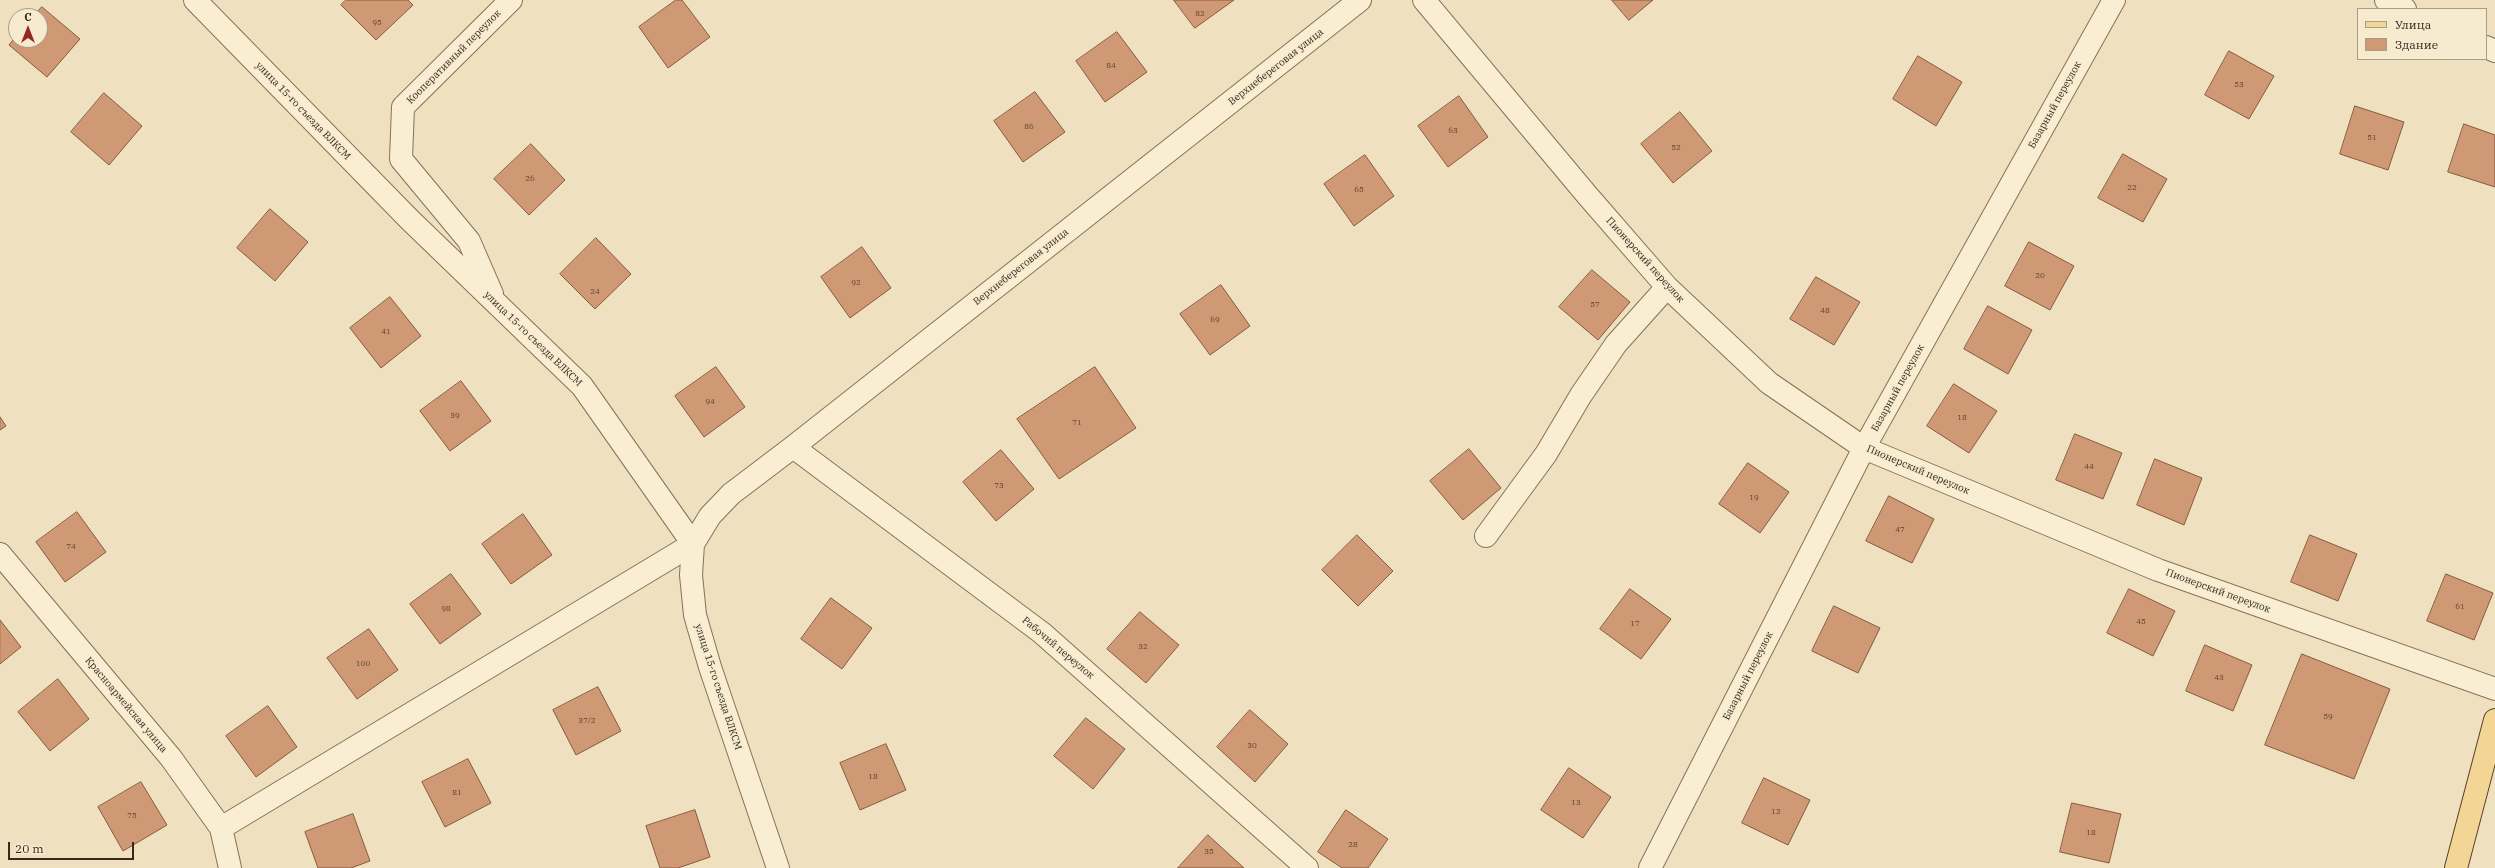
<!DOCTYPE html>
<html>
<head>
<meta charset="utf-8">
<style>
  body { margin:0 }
  #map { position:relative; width:2495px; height:868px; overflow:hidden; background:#efe0bf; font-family:"IBM Plex Serif",serif }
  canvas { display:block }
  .legend { position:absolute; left:2357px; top:8px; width:130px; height:52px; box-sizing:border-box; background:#f6ebcf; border:1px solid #aa9d87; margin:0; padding:5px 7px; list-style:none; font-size:12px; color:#37291c }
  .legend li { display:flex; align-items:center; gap:8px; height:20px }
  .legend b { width:20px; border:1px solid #aa9d87 }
  .north { position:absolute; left:8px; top:8px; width:40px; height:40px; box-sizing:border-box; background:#f6ebcf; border:1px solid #aa9d87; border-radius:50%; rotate:0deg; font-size:11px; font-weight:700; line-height:16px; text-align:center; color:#37291c }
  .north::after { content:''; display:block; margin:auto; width:14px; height:18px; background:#982627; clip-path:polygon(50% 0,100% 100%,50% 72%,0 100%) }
  .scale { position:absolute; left:8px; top:842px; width:126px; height:18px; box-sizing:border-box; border:2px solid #37291c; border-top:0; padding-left:5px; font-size:12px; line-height:14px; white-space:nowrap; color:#37291c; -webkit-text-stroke:3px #f6ebcf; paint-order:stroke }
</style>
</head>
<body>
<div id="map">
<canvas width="2495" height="868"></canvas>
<ul class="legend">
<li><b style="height:5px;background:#f3d696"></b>Улица</li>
<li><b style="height:11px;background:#ce9974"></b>Здание</li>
</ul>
<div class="north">С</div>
<div class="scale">20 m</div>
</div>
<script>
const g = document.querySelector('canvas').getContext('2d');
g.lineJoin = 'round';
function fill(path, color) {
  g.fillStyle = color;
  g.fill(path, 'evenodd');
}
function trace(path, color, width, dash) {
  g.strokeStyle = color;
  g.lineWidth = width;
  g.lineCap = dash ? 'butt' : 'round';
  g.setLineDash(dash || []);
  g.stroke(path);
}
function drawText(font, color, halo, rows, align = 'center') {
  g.font = font + ' "IBM Plex Serif",serif';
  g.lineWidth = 3;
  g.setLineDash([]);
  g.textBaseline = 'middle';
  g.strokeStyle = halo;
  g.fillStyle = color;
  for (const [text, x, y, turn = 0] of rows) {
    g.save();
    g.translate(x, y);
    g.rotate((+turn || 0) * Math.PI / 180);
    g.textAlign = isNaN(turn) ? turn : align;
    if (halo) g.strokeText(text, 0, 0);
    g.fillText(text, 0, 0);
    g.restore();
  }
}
const building = new Path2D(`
  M346,0H408L413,5L376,40L341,5Z
  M676,0H682L710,37L668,68L639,27Z
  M1174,0H1234L1195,28Z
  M1612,0H1653L1629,20Z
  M42,7L80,39L47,77L9,45L16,36V40H40V16H34Z
  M1117,32L1147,72L1105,102L1076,61Z
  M2229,51L2274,76L2249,119L2205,95Z
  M1918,56L1962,82L1936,126L1893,99Z
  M1035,92L1065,132L1023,162L994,121Z
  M104,93L142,126L109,165L71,132Z
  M1459,96L1488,137L1448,167L1418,126Z
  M2355,106L2404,122L2388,170L2340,154Z
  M1680,112L1712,151L1673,183L1641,144Z
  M2464,124L2495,135V187L2448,172Z
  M531,144L565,180L529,215L494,179Z
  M2123,154L2167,179L2143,222L2098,198Z
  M1365,155L1394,196L1354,226L1324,184Z
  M270,209L308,242L275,281L237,248Z
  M596,238L631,274L595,309L560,274Z
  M2029,242L2074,266L2050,310L2005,286Z
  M862,247L891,288L850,318L821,277Z
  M1592,270L1630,302L1598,340L1559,307Z
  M1816,277L1860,302L1834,345L1790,319Z
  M1221,285L1250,326L1210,355L1180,314Z
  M390,297L421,336L381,368L350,328Z
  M1988,306L2032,330L2008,374L1964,349Z
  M716,367L745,407L704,437L675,396Z
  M1095,367L1136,428L1059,479L1017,419Z
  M461,381L491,421L450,451L420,411Z
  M1954,384L1997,411L1969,453L1927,426Z
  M0,417L6,426L0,430Z
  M2075,434L2122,453L2103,499L2056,480Z
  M1469,449L1501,488L1463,520L1430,481Z
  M1001,450L1034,489L996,521L963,482Z
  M2155,459L2202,478L2184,525L2137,505Z
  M1748,463L1789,492L1760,533L1719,504Z
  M1889,496L1934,519L1912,563L1866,541Z
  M77,512L106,552L65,582L36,542Z
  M523,514L552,555L511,584L482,544Z
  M1357,535L1393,571L1358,606L1322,570Z
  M2310,535L2357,554L2338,601L2291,582Z
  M451,574L481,614L440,644L410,604Z
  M2446,574L2493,593L2474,640L2427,621Z
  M1630,589L1671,619L1641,659L1600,629Z
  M2129,589L2175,611L2153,656L2107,633Z
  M831,598L872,628L842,669L801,639Z
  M1834,606L1880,628L1858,673L1812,651Z
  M1140,612L1179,645L1146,683L1107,649Z
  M0,620L21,647L0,664Z
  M369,629L398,670L357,699L327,658Z
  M2205,645L2252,665L2233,711L2186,691Z
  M2302,654L2390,689L2354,779L2265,745Z
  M58,679L89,719L50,751L18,712Z
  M598,687L621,731L576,755L553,710Z
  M268,706L297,747L256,777L226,736Z
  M1250,710L1288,744L1255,782L1217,747Z
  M1086,718L1125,749L1093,789L1054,756Z
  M886,744L906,790L860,810L840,763Z
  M468,759L491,803L445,827L422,782Z
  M1569,768L1611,797L1583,838L1541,810Z
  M1764,778L1810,800L1788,845L1742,823Z
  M141,782L167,825L123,851L98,807Z
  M2072,803L2121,814L2109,863L2060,852Z
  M695,810L710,857L678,868H660L646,826Z
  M1346,810L1388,839L1368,868H1342L1318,852Z
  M353,814L370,861L351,868H318L305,832Z
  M1208,835L1244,868H1178Z`);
fill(building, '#ce9974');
trace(building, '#875a3d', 1);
const minor = new Path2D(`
  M195,0L409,219L582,386L693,544L691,575L695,615L710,667L778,868
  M1424,0L1587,195L1667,287L1769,383L1864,448L2158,570L2495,689
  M2386,0L2405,9
  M2486,47L2495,51
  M492,294L469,241L401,159L403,107L511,0
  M793,447L1042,633L1307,868
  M1486,536L1546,454L1581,395L1616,344L1667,287
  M0,554L171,758L221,828L230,868
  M221,828L693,544L710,516L731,494L793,447L1360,0
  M1650,868L1864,448L2114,0`);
const major = new Path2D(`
  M2456,868L2495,720`);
trace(minor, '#887157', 24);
trace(major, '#553f2c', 24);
trace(minor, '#f9eed2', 22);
trace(major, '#f3d696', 22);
drawText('8px', '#5d4532', null, [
  ["82",1200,14],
  ["95",377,23],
  ["84",1111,66],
  ["53",2239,85],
  ["86",1029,127],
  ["63",1453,131],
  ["51",2372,138],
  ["52",1676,148],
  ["26",530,179],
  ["22",2132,188],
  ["65",1359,190],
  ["20",2040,276],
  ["92",856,283],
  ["24",595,292],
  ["57",1595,305],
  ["48",1825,311],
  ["69",1215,320],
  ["41",386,332],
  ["94",710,402],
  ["39",455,416],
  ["18",1962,418],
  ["71",1077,423],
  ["44",2089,467],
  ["73",999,486],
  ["19",1754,498],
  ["47",1900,530],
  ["74",71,547],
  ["61",2460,607],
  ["98",446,609],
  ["45",2141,622],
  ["17",1635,624],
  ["32",1143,647],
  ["100",363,664],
  ["43",2219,678],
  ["59",2328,717],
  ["37/2",587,721],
  ["30",1252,746],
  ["18",873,777],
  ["81",457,793],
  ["13",1576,803],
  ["12",1776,812],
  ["75",132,816],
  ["18",2091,833],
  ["28",1353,845],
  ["35",1209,852]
]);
drawText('10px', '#37291c', '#f6ebcf', [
  ["Кооперативный переулок",454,57,-45],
  ["Верхнебереговая улица",1276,67,-38],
  ["Базарный переулок",2055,105,-61],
  ["улица 15-го съезда ВЛКСМ",303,111,46],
  ["Пионерский переулок",1645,260,48],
  ["Верхнебереговая улица",1021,267,-38],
  ["улица 15-го съезда ВЛКСМ",533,339,44],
  ["Базарный переулок",1898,388,-61],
  ["Пионерский переулок",1918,470,23],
  ["Пионерский переулок",2218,591,20],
  ["Рабочий переулок",1058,648,40],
  ["Базарный переулок",1748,676,-63],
  ["улица 15-го съезда ВЛКСМ",718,687,72],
  ["Красноармейская улица",126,705,50]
]);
</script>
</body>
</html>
